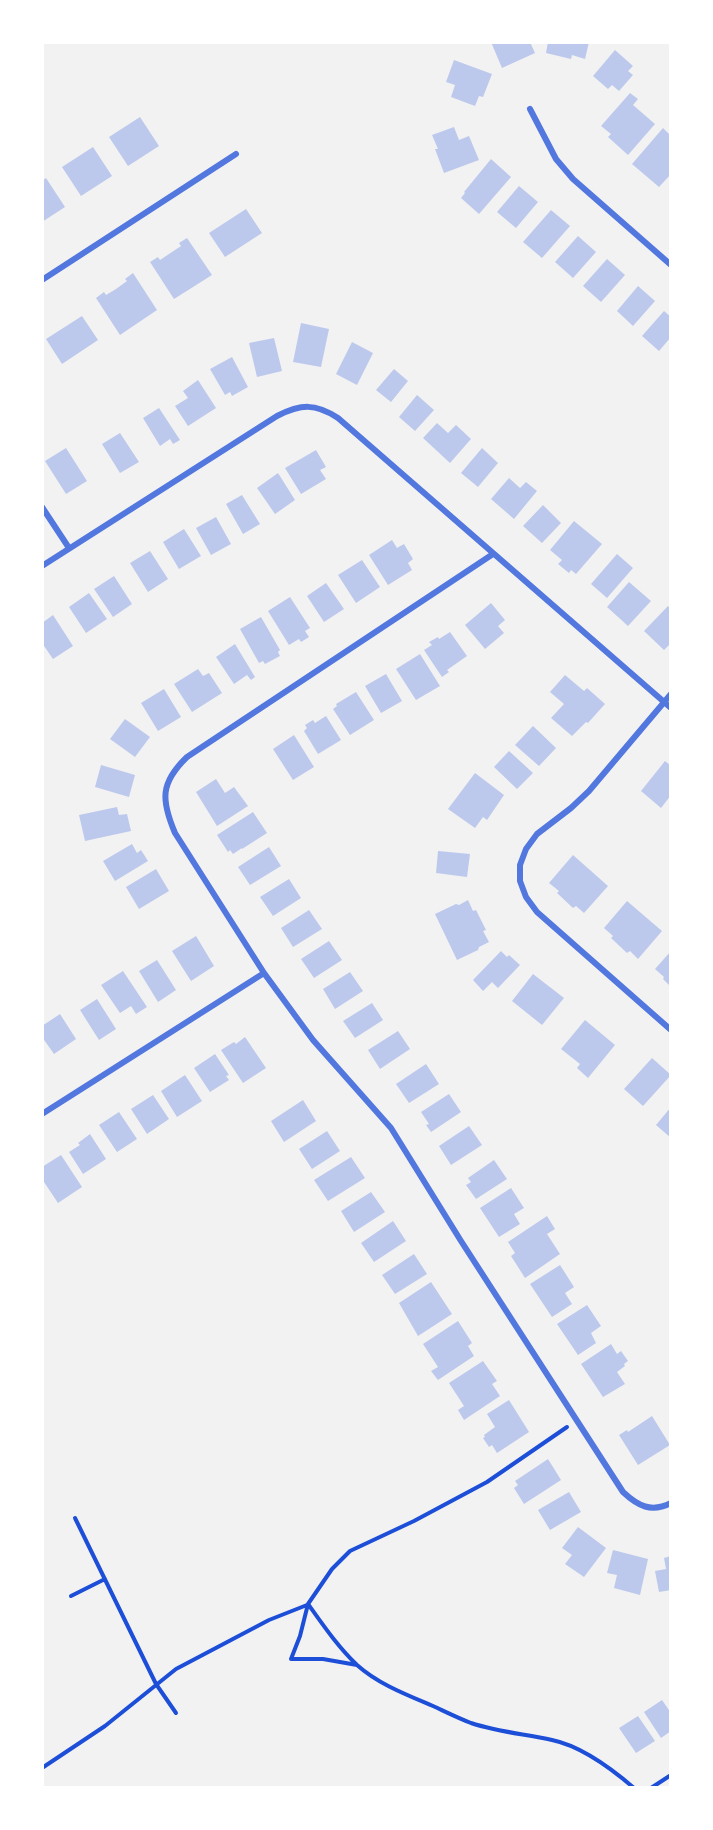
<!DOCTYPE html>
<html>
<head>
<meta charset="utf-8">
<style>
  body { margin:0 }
  #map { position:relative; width:713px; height:1830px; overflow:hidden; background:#f2f2f2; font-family:"DejaVu Sans",sans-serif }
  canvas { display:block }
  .frame { position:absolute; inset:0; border:44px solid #fff; pointer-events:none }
</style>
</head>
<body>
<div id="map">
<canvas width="713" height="1830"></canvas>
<div class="frame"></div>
</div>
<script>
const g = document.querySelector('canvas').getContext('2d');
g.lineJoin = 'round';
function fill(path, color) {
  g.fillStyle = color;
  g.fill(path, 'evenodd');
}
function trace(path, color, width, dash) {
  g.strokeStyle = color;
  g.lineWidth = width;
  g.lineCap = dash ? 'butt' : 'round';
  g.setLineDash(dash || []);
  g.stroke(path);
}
fill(new Path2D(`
  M491,42H530L535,53L502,68Z
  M548,42H589L585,59L572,55L571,59L546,53Z
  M615,50L633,66L628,71L633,75L619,91L612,85L608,89L593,76Z
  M454,60L492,74L483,97L479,96L475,106L451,97L455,85L446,82Z
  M630,93L638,99L633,105L655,124L628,155L608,137L611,134L601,126Z
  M140,117L159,146L128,166L109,137Z
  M454,127L459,140L469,136L479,160L444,173L435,149H438L432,135Z
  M663,128L671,136V174L659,187L632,164Z
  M93,147L112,176L81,196L62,167Z
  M491,159L511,177L479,214L461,198L465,193L464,192Z
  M46,178L65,207L42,222V181Z
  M519,186L538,202L516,228L497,212Z
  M246,209L262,233L225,257L209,233Z
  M551,210L570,226L542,258L523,242Z
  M578,236L596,252L573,278L555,262Z
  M187,238L212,275L174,299L150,262L158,257L160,260L181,246L179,243Z
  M607,259L625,275L601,302L583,286Z
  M133,273L157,310L120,335L96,298L104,292L106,295L116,289L127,281L125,279Z
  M638,286L655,301L633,326L617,311Z
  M664,311L671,317V337L659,351L642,336Z
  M82,316L98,340L62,364L46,339Z
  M301,323L329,329L321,367L293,362Z
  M274,338L282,371L257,377L249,343Z
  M352,342L373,353L357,385L336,374Z
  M232,357L248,387L232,396L230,392L225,395L210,369Z
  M394,369L408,381L391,402L376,390Z
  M198,380L216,408L188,426L175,406L188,398L183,391Z
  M417,395L434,410L415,431L399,417Z
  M159,408L180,440L173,444L170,439L160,446L143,418Z
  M437,423L448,433L456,425L471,439L450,463L423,438Z
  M120,433L139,462L120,473L102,444Z
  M66,448L87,481L66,494L45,461Z
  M482,448L498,463L478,487L461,473Z
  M316,450L326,467L320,470L326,479L301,494L285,468Z
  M278,473L295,500L275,514L257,488Z
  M509,478L520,488L526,482L537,491L514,519L491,499Z
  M242,495L260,524L243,534L226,504Z
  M543,505L561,523L542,543L523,526Z
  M216,517L231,544L211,555L196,528Z
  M574,521L602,544L576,574L571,570L569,573L558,564L562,560L550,550Z
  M184,529L201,556L179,569L163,542Z
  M392,540L397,548L404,544L413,559L408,563L412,570L388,585L369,555Z
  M150,551L168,579L148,592L130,563Z
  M617,554L633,568L607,598L591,584Z
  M362,560L380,587L356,603L338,575Z
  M114,576L132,604L113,617L94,589Z
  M629,582L651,601L628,626L607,607Z
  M326,583L344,609L324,622L307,596Z
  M89,593L107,619L86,633L69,607Z
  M290,597L310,628L305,631L309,637L301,642L299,639L289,645L268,611Z
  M491,603L505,620L498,626L504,633L485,649L465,625Z
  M668,606L671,609V643L664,650L644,631Z
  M53,615L73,646L53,659L42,643V623Z
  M261,617L280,650L278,652L280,656L265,664L263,661L259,663L240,629Z
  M450,632L467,656L447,670L449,672L442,677L424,650L432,645L429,642L438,637L439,639Z
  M235,644L255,677L251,680L247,675L234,684L216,657Z
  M420,654L440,686L416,700L396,669Z
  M198,669L203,676L209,673L222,693L192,712L174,684Z
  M386,674L402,701L381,713L365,686Z
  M565,675L584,691L587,688L605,704L588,723L586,722L572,736L551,718L564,704L550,692Z
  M164,689L181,717L158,731L141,703Z
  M356,692L374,720L350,735L333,709L337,706L336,704Z
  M326,716L341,740L318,754L304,731L307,728L305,725L313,720L315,723Z
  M125,719L150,737L135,757L110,739Z
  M533,726L556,748L539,766L515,745Z
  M294,735L314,767L293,780L273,749Z
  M509,751L533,773L517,789L494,767Z
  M665,761L671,766V795L661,808L641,791Z
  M101,765L135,775L129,797L95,787Z
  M475,773L504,795L487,820L483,817L475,828L448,809Z
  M216,779L225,793L234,787L248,806L217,826L196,792Z
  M117,807L119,815L127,814L131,831L85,841L79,815Z
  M253,812L267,833L242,849V848L233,854L230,850L228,852L217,835Z
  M132,844L137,853L141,850L148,861L115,881L103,861Z
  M269,847L281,866L250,885L238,867Z
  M438,851L470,854L467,877L436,873Z
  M573,855L608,886L584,913L576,906L573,908L557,893L559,891L549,883Z
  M156,869L169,891L139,909L126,887Z
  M289,879L301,898L273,916L260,897Z
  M468,900L473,911L476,910L486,930L483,931L489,942L479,947L478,950L457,960L435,914L456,904L459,905Z
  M627,901L662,931L638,959L630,951L627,953L611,938L613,936L604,928Z
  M309,910L322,929L293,947L281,928Z
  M196,936L214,966L191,981L172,951Z
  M329,941L342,960L314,978L301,959Z
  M501,951L507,957L509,955L520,965L498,988L492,982L483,991L473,980Z
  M671,951V987L663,979L664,977L655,969Z
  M157,960L176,990L158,1002L139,971Z
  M123,971L147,1007L136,1014L131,1006L120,1013L101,985Z
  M350,972L363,991L335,1009L323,989Z
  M533,974L564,998L542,1025L512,1001Z
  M97,999L116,1029L99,1040L80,1010Z
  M372,1003L383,1020L355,1038L343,1021Z
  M60,1014L76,1039L54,1054L42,1037V1026Z
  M585,1020L615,1045L588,1078L577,1068L580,1064L561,1049Z
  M398,1031L410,1049L380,1069L368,1050Z
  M245,1037L266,1068L243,1083L221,1050L234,1042L236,1044Z
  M215,1054L229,1075L226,1076L229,1080L210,1092L194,1068Z
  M652,1058L671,1075L643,1106L624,1089Z
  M426,1064L439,1084L409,1103L396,1084Z
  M185,1075L202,1101L177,1117L161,1091Z
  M449,1094L461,1112L431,1132L426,1125L429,1124L421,1112Z
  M153,1095L169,1119L147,1134L131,1109Z
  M303,1100L316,1121L284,1142L271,1121Z
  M671,1107V1138L656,1125Z
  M119,1112L137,1139L117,1152L99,1125Z
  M469,1126L482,1145L451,1165L439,1146Z
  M327,1131L340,1151L312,1169L299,1149Z
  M90,1134L106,1159L83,1174L69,1152L80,1145L78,1143Z
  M61,1155L82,1187L58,1203L42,1179V1167Z
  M351,1157L365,1178L328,1201L314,1180Z
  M494,1160L507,1179L476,1199L466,1185L471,1182L468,1178Z
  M511,1188L524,1208L514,1214L520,1224L499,1237L480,1208Z
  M371,1192L385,1212L354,1232L341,1211Z
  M547,1216L555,1229L547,1234L560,1254L525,1278L511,1256L515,1253L508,1242Z
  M393,1221L406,1241L374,1262L361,1243Z
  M414,1254L427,1274L395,1294L382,1275Z
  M560,1265L574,1287L565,1293L572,1304L552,1317L530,1284Z
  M431,1282L452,1314L418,1336L399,1303Z
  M587,1305L601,1326L591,1333L596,1343L578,1355L557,1324Z
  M458,1321L472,1343L468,1346L474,1356L438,1380L431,1371L438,1367L423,1344Z
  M611,1344L617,1354L621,1351L628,1361L624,1364L625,1366L617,1372L625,1384L603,1397L581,1364Z
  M483,1361L497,1381L492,1384L500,1396L464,1420L458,1410L464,1406L449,1383Z
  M509,1400L529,1432L497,1453L492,1445L489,1447L483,1438L485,1437L484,1435L495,1427L487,1414Z
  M652,1416L670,1445L638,1465L619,1435L627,1430L628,1432Z
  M548,1459L561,1480L524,1504L514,1488L518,1485L515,1481Z
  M569,1492L581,1512L550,1530L538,1510Z
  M578,1527L606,1548L584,1577L565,1564L572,1555L562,1548Z
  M613,1550L648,1559L640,1595L614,1588L617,1575L607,1573Z
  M671,1556V1590L659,1592L655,1571L666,1569L664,1558Z
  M662,1700L671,1713V1731L661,1738L644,1712Z
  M638,1716L655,1741L636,1753L619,1728Z`), '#bdc9ec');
trace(new Path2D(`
  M75,1518L156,1684L176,1713
  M71,1596L105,1579
  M308,1604C323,1625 338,1647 357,1665C378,1684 407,1695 433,1706C446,1712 458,1718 471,1723C498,1732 525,1734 552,1740C581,1746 612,1769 634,1788
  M357,1665L323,1659H291L300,1636L308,1604L332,1569L350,1551L414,1521L487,1482L567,1427
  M42,1768L105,1726L176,1669L269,1620L307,1605
  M651,1788L671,1775`), '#1d4ed8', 4);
trace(new Path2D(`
  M530,109L556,159L573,179L671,265
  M42,280L236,154
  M42,507L69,548
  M493,554L187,757C160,783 161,800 175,833L264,973L313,1040L391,1128L461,1241L623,1492C638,1506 651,1513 671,1503
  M42,566L277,416C301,404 315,403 338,418L671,708
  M671,694L589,791L571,808L537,834L526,849L520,865V881L526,897L537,912L671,1030
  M42,1114L264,973`), '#5277de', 6);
</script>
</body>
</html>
